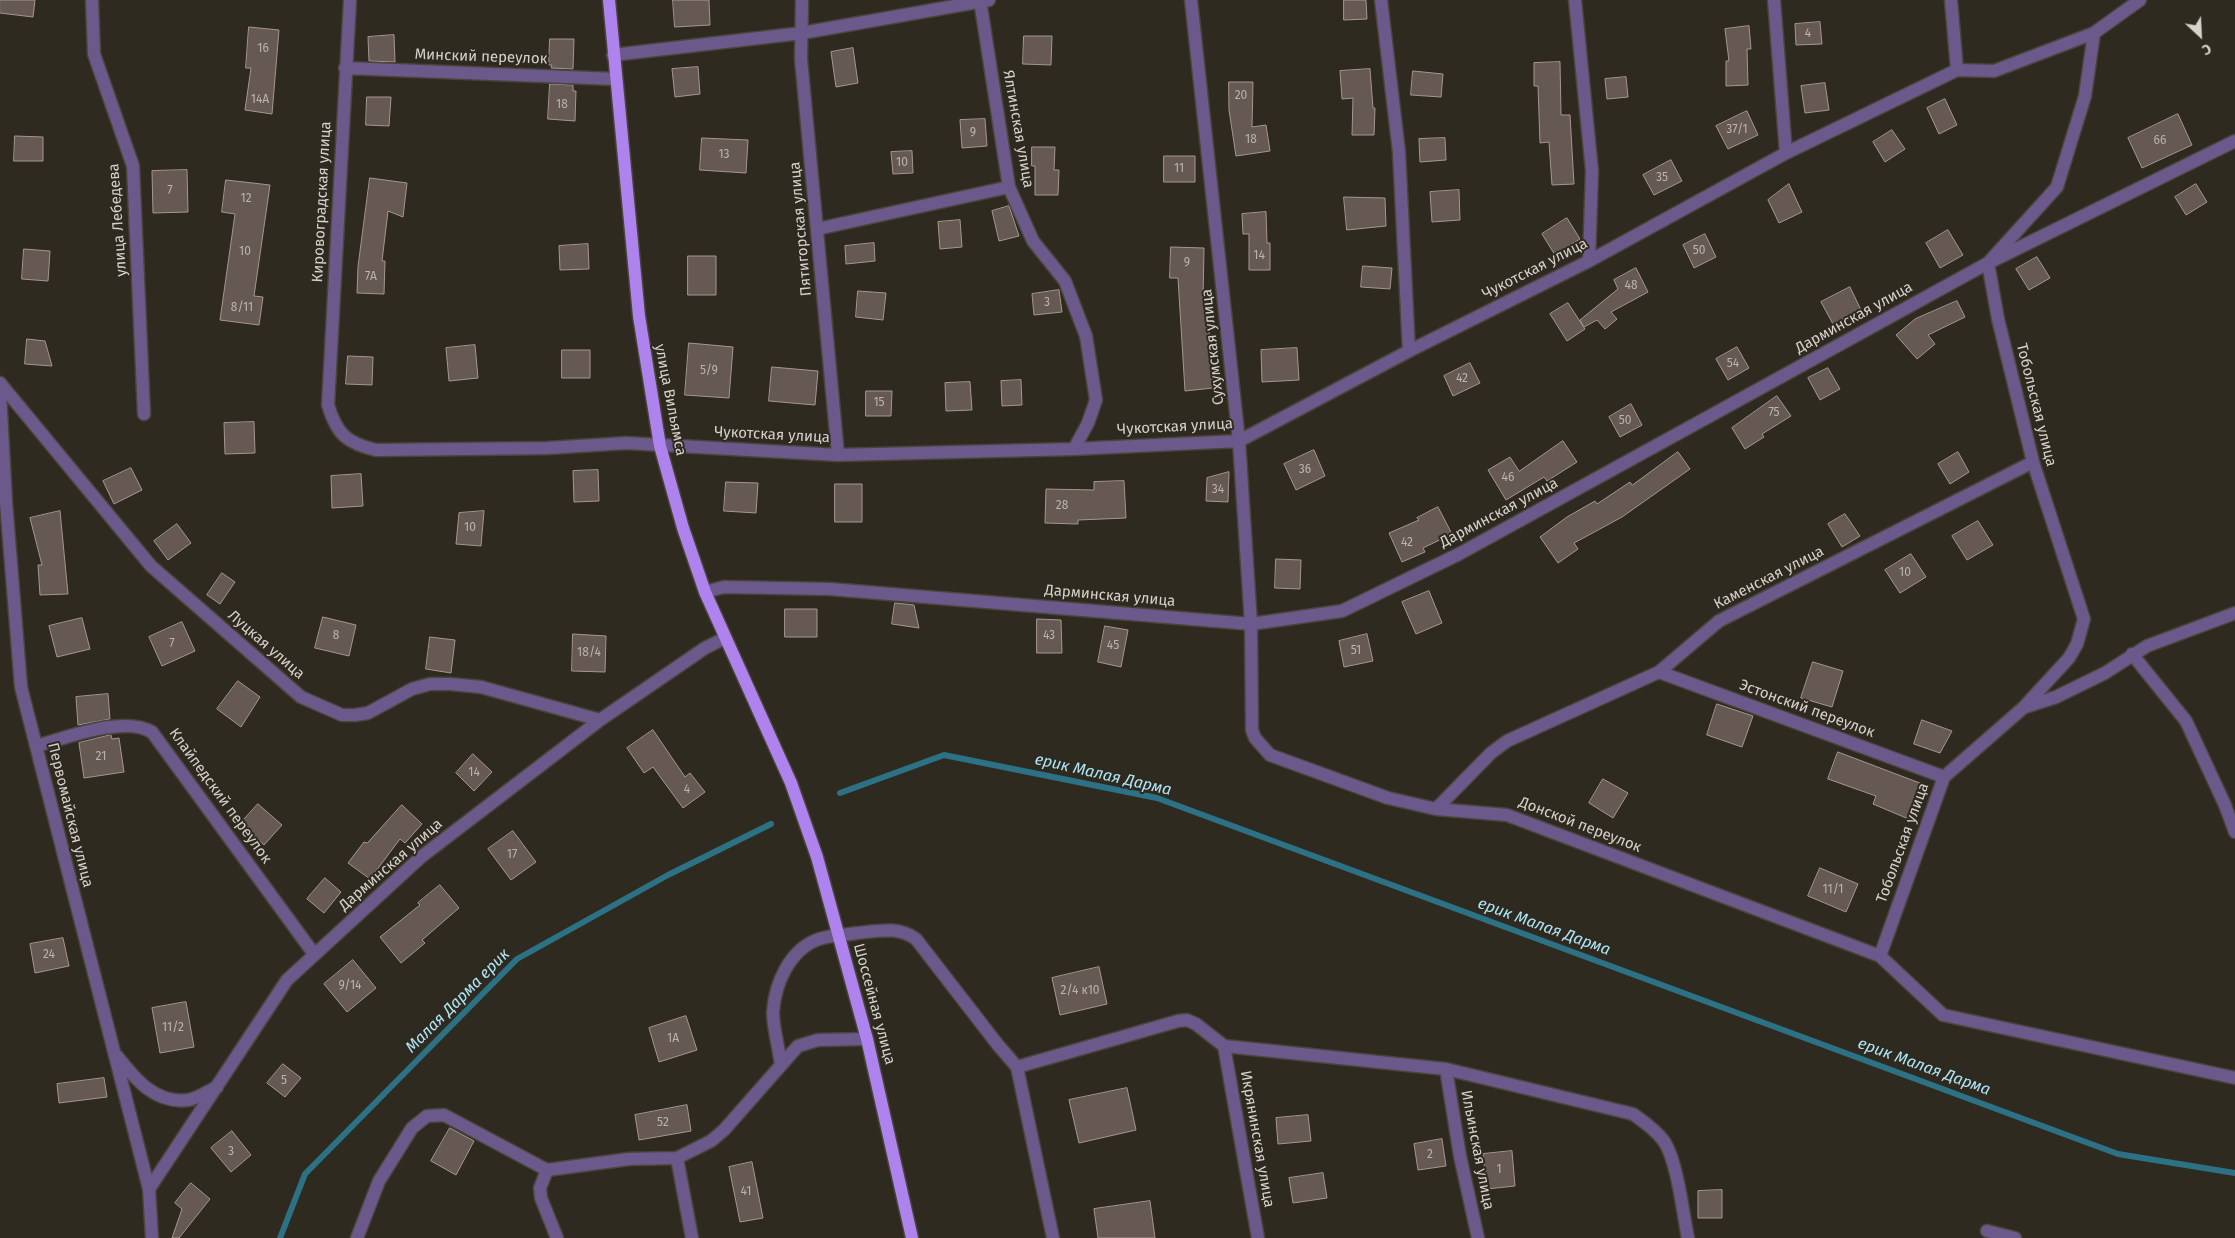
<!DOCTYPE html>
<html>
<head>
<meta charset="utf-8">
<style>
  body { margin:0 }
  #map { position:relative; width:2235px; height:1238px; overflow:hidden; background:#2f2a20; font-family:"Fira Sans",sans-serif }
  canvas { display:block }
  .north { position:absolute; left:2175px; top:10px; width:50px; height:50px; -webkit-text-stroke:4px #2f2a20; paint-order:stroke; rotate:155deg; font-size:14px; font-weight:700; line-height:20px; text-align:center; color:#d5d2cb }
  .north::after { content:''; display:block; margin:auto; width:18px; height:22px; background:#d5d2cb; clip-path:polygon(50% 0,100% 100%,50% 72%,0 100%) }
</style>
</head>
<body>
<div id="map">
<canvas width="2235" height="1238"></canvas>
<div class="north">С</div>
</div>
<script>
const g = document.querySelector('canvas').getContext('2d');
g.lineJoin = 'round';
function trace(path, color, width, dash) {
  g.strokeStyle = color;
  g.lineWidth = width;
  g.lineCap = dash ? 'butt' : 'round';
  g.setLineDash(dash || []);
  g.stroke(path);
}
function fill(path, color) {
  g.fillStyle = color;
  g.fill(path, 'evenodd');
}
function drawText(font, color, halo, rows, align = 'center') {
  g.font = font + ' "Fira Sans",sans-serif';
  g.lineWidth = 4;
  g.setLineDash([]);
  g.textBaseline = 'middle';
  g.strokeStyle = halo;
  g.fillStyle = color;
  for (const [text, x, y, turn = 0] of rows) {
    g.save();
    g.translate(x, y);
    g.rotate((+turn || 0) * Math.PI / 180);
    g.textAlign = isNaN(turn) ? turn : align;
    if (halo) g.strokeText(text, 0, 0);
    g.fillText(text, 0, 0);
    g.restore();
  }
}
trace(new Path2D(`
  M840,793L944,755L1157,798L2118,1154L2235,1173
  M280,1238L305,1174L517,959L668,875L771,824`), '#2c7184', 6);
const building = new Path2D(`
  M0,0H35L33,17L0,13Z
  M673,0H709L710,25L675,27Z
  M1344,0H1366L1367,19L1344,20Z
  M1820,22L1822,44L1796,45L1795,24Z
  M1749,26L1751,49H1747L1748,85L1726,86V61H1729L1725,29Z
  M249,27L279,30L272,114L245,110L251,68H246Z
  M394,35L395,62L369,61L368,37Z
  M1024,36H1052L1051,65L1023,64Z
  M550,39H574L573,69L551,68L552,65H549Z
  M853,48L858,83L836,87L831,52Z
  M1560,62L1561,115H1570L1574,184L1552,185L1549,142L1540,143L1538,86H1534V63Z
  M698,67L700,94L675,97L672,69Z
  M1370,69L1373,108H1375L1374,135H1352L1353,98L1342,99L1340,71Z
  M1413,71L1443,74L1441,97L1411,95Z
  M1626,77L1628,97L1607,99L1605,79Z
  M1229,82H1253L1252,127L1266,125L1270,151L1236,156L1229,110Z
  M1825,83L1829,110L1805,113L1801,86Z
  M550,84L573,85V91H576L575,121L548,119Z
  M367,97H391L389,126L366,125Z
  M1945,99L1957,125L1939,134L1927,108Z
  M1747,111L1758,135L1728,149L1716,126Z
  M2178,114L2192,145L2142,168L2128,138Z
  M985,119L987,146L962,148L960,120Z
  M1892,130L1905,149L1885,162L1873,142Z
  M15,136L43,137V161H14Z
  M702,138L748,140L746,173L700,170Z
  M1445,138L1446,160L1420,162L1419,139Z
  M1032,147H1055L1054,170H1059L1058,195H1035V166H1032Z
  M912,151L913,173L893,174L891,152Z
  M1164,156H1195V182H1164Z
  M1671,160L1682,181L1654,195L1643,175Z
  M187,170L188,212L153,213L152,171Z
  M370,178L407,183L403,217L388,211L382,261H385L384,294L357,293L358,267Z
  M226,180L270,185L254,296L263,297L259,325L220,320L235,214L222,212Z
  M1789,184L1802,212L1779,223L1768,200Z
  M2196,184L2207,202L2186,215L2175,197Z
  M1459,190L1460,220L1432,222L1430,192Z
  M1344,197L1385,198L1386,226L1347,230Z
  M1009,206L1019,236L999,241L992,211Z
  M1266,212L1267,243H1270V270H1249V234H1243L1242,214Z
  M1567,218L1580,239L1555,255L1542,234Z
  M960,220L962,247L940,249L938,222Z
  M1948,230L1963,255L1940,268L1926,243Z
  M1705,234L1716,257L1694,268L1683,245Z
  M874,243L875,261L846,264L845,246Z
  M588,244L589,269L560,270L559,246Z
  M1171,247L1204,248L1203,299L1211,298L1213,330H1209L1213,388L1185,391L1178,278H1170Z
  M24,249L50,251L48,281L22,279Z
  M688,256H716V295H688Z
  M2037,257L2050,278L2029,290L2016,269Z
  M1363,266L1392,268L1390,289L1361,287Z
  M1636,268L1648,292L1611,312L1617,319L1605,329L1597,320L1584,327L1580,320L1618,289L1614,280Z
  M1850,287L1861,310L1833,324L1821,302Z
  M1059,290L1062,312L1034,315L1032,294Z
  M858,291L886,293L883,320L856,317Z
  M1957,301L1965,317L1928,335L1935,344L1917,359L1896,335L1915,319Z
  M1568,303L1585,329L1567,341L1550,314Z
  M27,339L45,341L52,366L25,364Z
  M689,343L733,347L729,398L685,395Z
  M475,345L478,378L449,381L446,348Z
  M1737,347L1749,368L1728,380L1716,359Z
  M1297,348L1299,380L1262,382L1261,350Z
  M562,350H590V378H562Z
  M348,356L373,357L372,385L346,384Z
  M1470,363L1480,383L1453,396L1444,376Z
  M772,367L818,371L815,405L769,401Z
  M1828,368L1840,389L1820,400L1808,378Z
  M1021,380L1022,405L1002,406L1001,381Z
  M970,382L972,410L946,411L945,383Z
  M866,391H892L891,416H866Z
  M1777,396L1791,416L1762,434L1764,437L1745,449L1732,428Z
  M1631,404L1642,425L1620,437L1609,417Z
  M254,422L255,453L225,454L224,423Z
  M1563,441L1577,462L1547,481L1544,477L1506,500L1488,470L1510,457L1519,471Z
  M1314,450L1325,476L1296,490L1284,464Z
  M1678,452L1690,469L1622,517L1574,543L1578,549L1558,563L1540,537L1567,517L1595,501L1597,504L1630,482L1632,485Z
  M1958,452L1969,472L1950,484L1938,464Z
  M131,468L142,490L114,504L103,481Z
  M598,470L599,501L574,502L573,471Z
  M1229,472L1228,502L1206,501L1207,478Z
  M361,474L363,506L332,508L331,476Z
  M1124,481L1126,518L1078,520V524L1045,523L1046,489L1094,490V482Z
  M726,482L758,483L756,513L724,511Z
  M835,484H862V522H835Z
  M1438,507L1452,534L1423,548L1425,552L1402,562L1389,533L1419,520L1417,518Z
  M60,511L68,594L40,595L38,565H42L30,518Z
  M484,511L481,546L456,544L459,513Z
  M1845,514L1860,536L1842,547L1828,524Z
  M1978,521L1993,545L1967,560L1952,536Z
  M177,524L191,543L168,560L154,541Z
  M1911,554L1926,577L1900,593L1885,570Z
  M1276,559L1301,560L1300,589L1275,588Z
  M222,573L235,582L220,604L207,595Z
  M1429,591L1442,623L1416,634L1402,602Z
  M895,603L914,605L919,628L892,624Z
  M785,609H817V637H785Z
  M323,617L356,625L349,656L315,648Z
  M82,618L90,649L57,657L49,626Z
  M1037,619L1061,620L1062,653H1037Z
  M182,622L195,651L162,666L149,637Z
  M1105,626L1128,630L1121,667L1098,662Z
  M573,634L606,636L605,672L572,671Z
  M1367,634L1373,661L1344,667L1339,641Z
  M430,637L455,640L451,673L426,669Z
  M1813,662L1843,671L1832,707L1801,698Z
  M238,681L260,697L241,727L217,709Z
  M108,694L110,719L78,725L76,697Z
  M1717,704L1753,716L1742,747L1707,735Z
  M1922,720L1952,731L1940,753L1914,744Z
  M653,730L685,777L690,773L705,792L683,808L653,767L644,773L627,748Z
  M111,735L112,739L119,738L124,772L84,778L79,743Z
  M1838,752L1925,785L1911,820L1873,804L1876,796L1828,779Z
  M473,754L492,772L474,791L456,773Z
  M1603,779L1628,793L1613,818L1589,803Z
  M258,804L282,825L264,845L240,824Z
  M402,805L422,824L405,843L400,839L370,879L348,863L364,842L367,843Z
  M513,831L536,862L511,880L488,849Z
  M1820,868L1858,884L1846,912L1808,896Z
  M325,878L341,892L324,913L307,899Z
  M440,885L459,908L422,940L425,943L401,963L380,937L420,905L418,903Z
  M63,938L69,966L35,973L30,944Z
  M353,960L376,988L347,1012L324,984Z
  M1099,967L1107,1004L1060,1015L1052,978Z
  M186,1002L194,1047L160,1053L152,1008Z
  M686,1016L697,1050L659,1062L649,1028Z
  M283,1064L301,1078L285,1097L267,1083Z
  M104,1078L107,1097L59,1103L57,1084Z
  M1127,1088L1136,1130L1079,1143L1069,1100Z
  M687,1105L691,1131L639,1140L635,1115Z
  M1308,1115L1311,1141L1278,1144L1276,1118Z
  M450,1128L474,1141L456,1175L431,1161Z
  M232,1131L251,1155L231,1172L211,1148Z
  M1442,1139L1446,1166L1418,1170L1414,1144Z
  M1512,1151L1515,1186L1487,1189L1483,1154Z
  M752,1162L763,1218L740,1222L729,1167Z
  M1323,1173L1327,1198L1293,1203L1289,1178Z
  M191,1183L210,1199L179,1238H172L182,1209L175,1203Z
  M1722,1190V1218H1698V1191Z
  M1150,1201L1155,1238H1098L1094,1209Z`);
fill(building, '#665953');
trace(building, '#a59790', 1);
const minor = new Path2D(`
  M92,0L94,54L133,166L144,414
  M350,0L328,405C337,435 347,443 376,450L548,448L626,443L838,455L1074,449L1239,441L1409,351L1589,261L1786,153L1957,70
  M802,0L801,59L838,455
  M980,0L1009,187L1033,241L1065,281L1086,336L1096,400L1088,423L1074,449
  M1191,0L1239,441L1251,624L1252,730L1255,738L1270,755L1388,798L1436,809L1507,815L1880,956L1943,1015L2235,1078
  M1381,0L1399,152L1409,351
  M1575,0L1592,171L1589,261
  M1774,0L1786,153
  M2094,33L2140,0
  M613,55L802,33L989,0
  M345,68L615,79
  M817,229L1009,187
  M0,383L151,566L301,697L342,715H355L368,713L412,689L430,684H450L481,687L600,720
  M0,393L6,502L21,687L149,1189L152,1238
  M705,592L724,587L830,589L1251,624L1342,611L1459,554L1988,263L2235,141
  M2132,654L2186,721L2225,805L2235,832
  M1659,672L1944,777
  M2025,707L2056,697L2105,673L2147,646L2235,613
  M36,746C66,738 124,715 152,732L314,954
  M1436,809L1491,753L1507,741L1659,672L1719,621L2033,462
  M1880,956L1944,777L2023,708L2069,658L2077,644L2084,619L2033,462L1998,319L1988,263L2057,187L2085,96L2094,33L1994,71L1957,70L1951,0
  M1224,1046L1258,1238
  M117,1056C135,1079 155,1104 188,1100C197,1099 208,1091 217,1087
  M781,1065C779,1048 773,1029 773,1012C775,983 790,949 819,939C831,935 845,935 857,933C879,931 898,926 916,939L998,1045L1017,1067L1053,1238
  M1017,1067L1178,1021L1187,1020L1196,1024L1224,1046L1446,1069L1633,1114C1644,1122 1655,1129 1663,1140C1677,1158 1683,1214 1688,1238
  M1446,1069L1460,1156L1478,1238
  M149,1189L287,980L421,857L600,720L705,648L725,638
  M1987,1231L2015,1238
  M357,1238L379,1181L412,1128L427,1116L444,1115L547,1170
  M557,1238L541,1198L540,1188L547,1170L629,1159L677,1158
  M692,1238L677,1158L711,1141L724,1130L798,1046L818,1040L867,1039`);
const major = new Path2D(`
  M609,0L639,316L660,446L683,528L705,592L791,783L817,857L867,1039L912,1238`);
trace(minor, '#4a453b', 15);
trace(major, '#4a453b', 15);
trace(minor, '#6c598c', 12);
trace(major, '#ae83ed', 12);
drawText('12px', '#b9b4ad', null, [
  ["4",1808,34],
  ["16",263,49],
  ["20",1241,96],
  ["14А",260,100],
  ["18",562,105],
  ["37/1",1737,130],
  ["9",973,133],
  ["18",1251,140],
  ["66",2160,141],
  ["13",724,155],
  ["10",902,163],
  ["11",1179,169],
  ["35",1662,178],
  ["7",170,191],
  ["12",246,199],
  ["50",1699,251],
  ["10",245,252],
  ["14",1259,256],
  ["9",1187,263],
  ["7А",371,277],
  ["48",1631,286],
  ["3",1047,303],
  ["8/11",242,308],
  ["54",1733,364],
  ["5/9",709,371],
  ["42",1462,379],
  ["15",879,403],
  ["75",1774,413],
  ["50",1625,421],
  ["36",1305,470],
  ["46",1508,478],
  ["34",1218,490],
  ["28",1062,506],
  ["10",470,528],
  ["42",1407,543],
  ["10",1905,573],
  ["8",336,636],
  ["43",1049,636],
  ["7",172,644],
  ["45",1113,646],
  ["51",1356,651],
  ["18/4",589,653],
  ["21",101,757],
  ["14",474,773],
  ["4",687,790],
  ["17",512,855],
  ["11/1",1833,890],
  ["24",49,955],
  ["9/14",350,986],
  ["2/4 к10",1080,991],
  ["11/2",173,1028],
  ["1А",673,1039],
  ["5",284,1081],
  ["52",663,1123],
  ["3",231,1152],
  ["2",1430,1155],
  ["1",1499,1170],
  ["41",746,1192]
]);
drawText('15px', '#d5d2cb', '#2f2a20', [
  ["Минский переулок",481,57,2],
  ["Ялтинская улица",1018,129,80],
  ["Кировоградская улица",322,202,-87],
  ["улица Лебедева",118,220,-94],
  ["Пятигорская улица",801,229,-95],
  ["Чукотская улица",1535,269,-27],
  ["Дарминская улица",1854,318,-29],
  ["Сухумская улица",1213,347,-96],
  ["улица Вильямса",670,400,79],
  ["Тобольская улица",2036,405,76],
  ["Чукотская улица",1175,427,-3],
  ["Чукотская улица",772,435,3],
  ["Дарминская улица",1499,513,-28],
  ["Каменская улица",1769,578,-27],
  ["Дарминская улица",1110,596,5],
  ["Луцкая улица",266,645,41],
  ["Эстонский переулок",1807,709,20],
  ["Клайпедский переулок",220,796,54],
  ["Первомайская улица",70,815,76],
  ["Донской переулок",1580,825,21],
  ["Тобольская улица",1903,843,-70],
  ["Дарминская улица",391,865,-41],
  ["Шоссейная улица",874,1004,75],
  ["Икрянинская улица",1257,1139,80],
  ["Ильинская улица",1477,1150,79]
]);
drawText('italic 16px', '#ade5f6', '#2f2a20', [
  ["ерик Малая Дарма",1103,775,13],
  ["ерик Малая Дарма",1544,927,20],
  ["Малая Дарма ерик",458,1001,-45],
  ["ерик Малая Дарма",1924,1067,20]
]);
</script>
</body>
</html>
